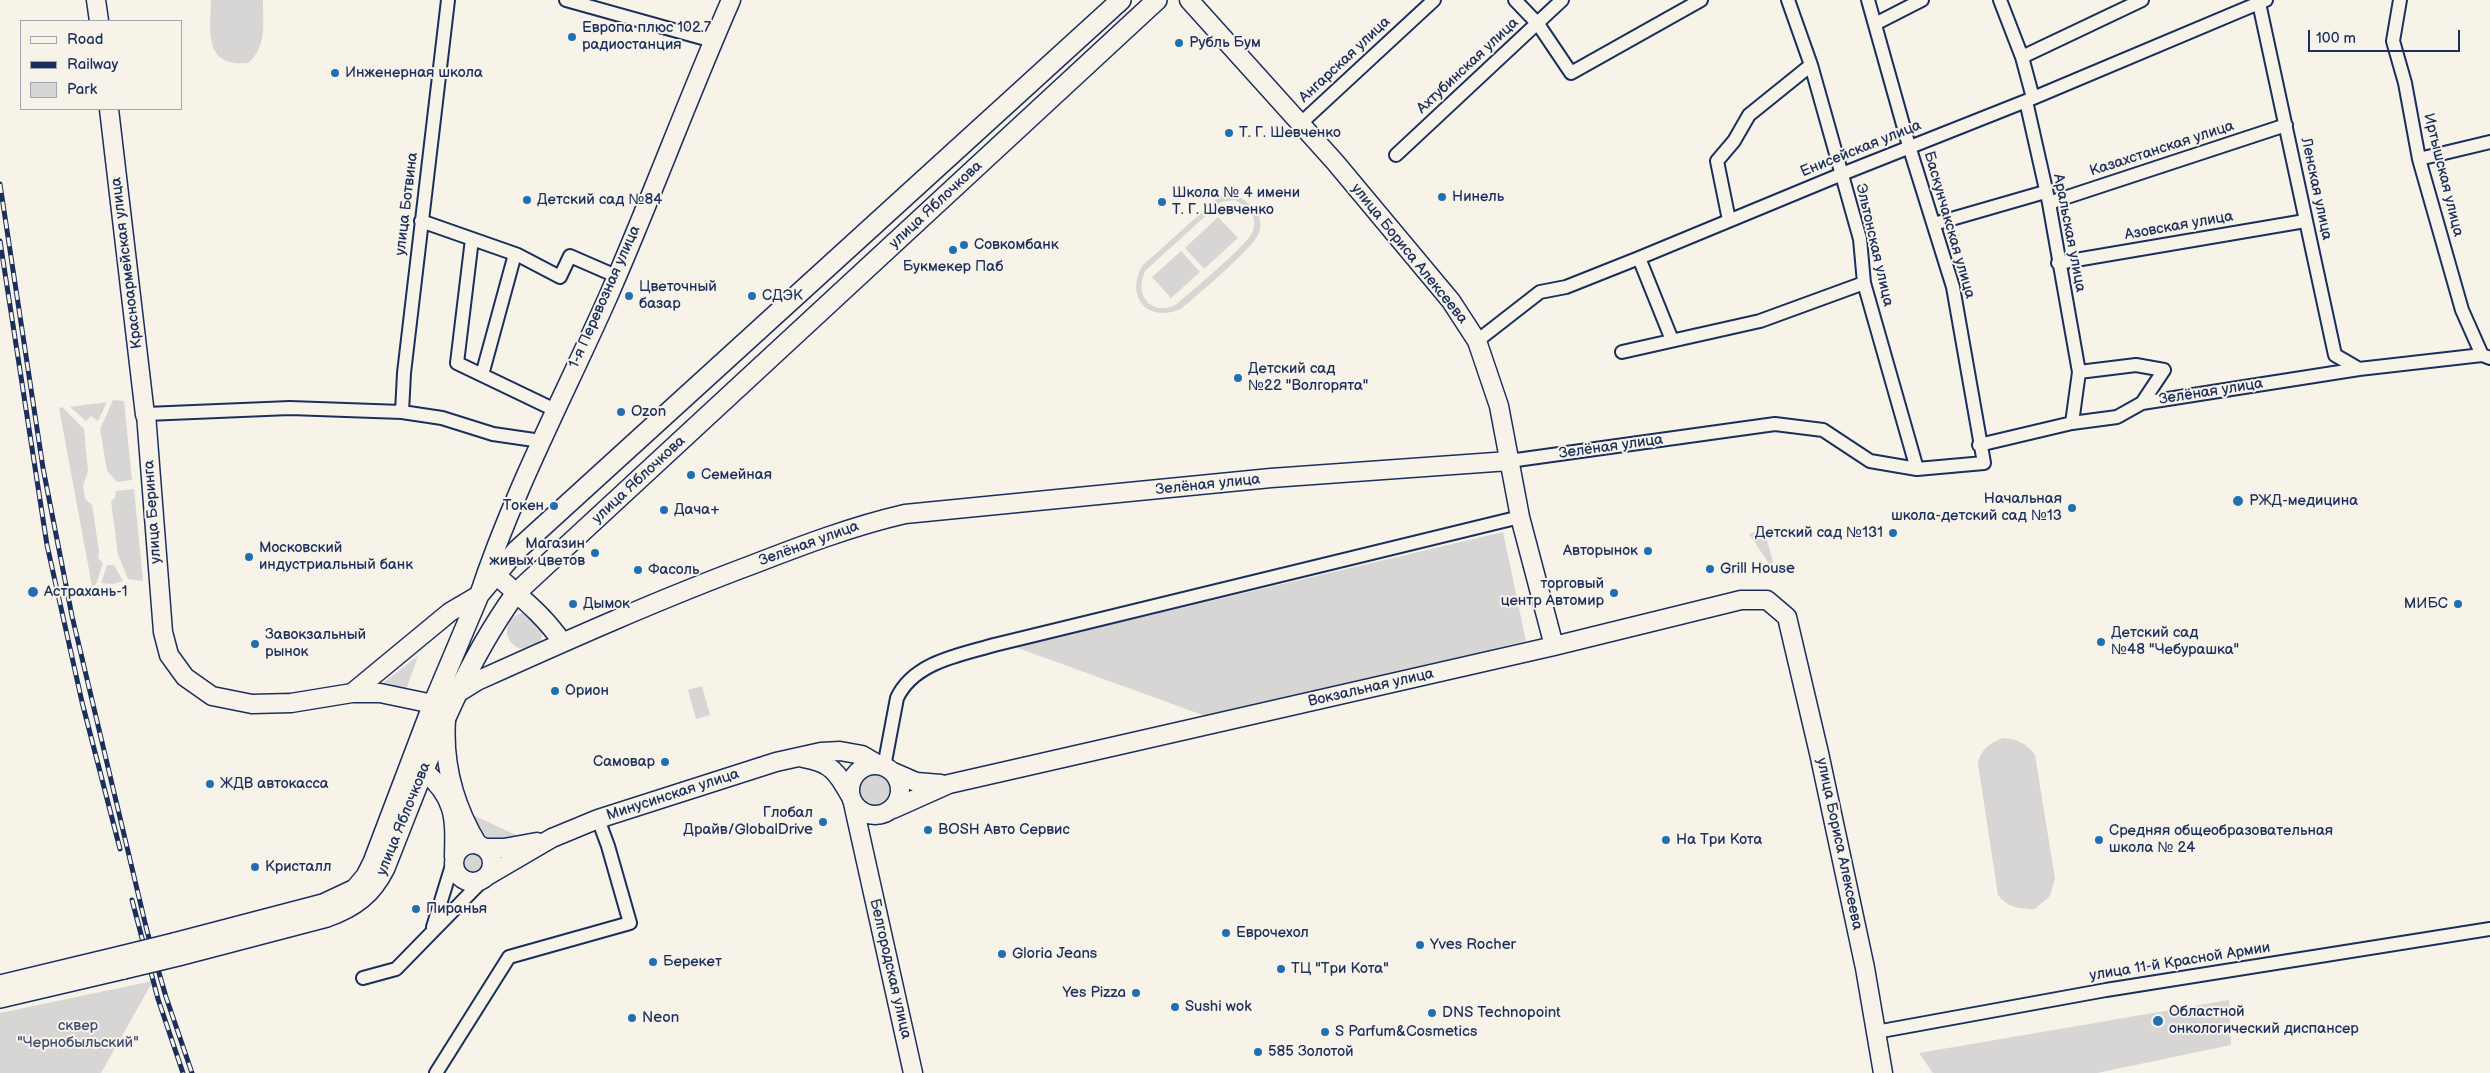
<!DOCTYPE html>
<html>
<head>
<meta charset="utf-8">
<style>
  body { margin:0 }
  #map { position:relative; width:2490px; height:1073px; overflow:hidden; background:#f7f3e8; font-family:"Balsamiq Sans",sans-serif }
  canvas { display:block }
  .legend { position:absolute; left:20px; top:20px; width:162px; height:90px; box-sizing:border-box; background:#f7f3e8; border:1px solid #9fa5b1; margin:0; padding:6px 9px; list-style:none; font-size:15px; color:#1b2f5e }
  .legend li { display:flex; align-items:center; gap:10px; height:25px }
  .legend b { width:25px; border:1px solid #9fa5b1 }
  .scale { position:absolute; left:2308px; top:30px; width:152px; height:22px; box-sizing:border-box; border:2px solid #1b2f5e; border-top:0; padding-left:6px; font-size:15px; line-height:18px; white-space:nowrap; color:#1b2f5e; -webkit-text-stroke:4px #f7f3e8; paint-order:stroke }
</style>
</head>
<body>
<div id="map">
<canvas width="2490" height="1073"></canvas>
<ul class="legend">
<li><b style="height:6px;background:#f7f3e8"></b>Road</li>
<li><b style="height:6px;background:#1b2f5e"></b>Railway</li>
<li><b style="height:14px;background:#d7d6d4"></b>Park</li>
</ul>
<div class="scale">100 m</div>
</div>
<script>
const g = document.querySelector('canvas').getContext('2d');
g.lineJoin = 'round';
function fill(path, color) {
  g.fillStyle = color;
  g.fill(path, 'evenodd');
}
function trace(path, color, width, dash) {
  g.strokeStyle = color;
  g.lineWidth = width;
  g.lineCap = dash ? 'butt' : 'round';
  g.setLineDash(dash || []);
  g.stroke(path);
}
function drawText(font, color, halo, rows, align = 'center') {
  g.font = font + ' "Balsamiq Sans",sans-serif';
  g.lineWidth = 4;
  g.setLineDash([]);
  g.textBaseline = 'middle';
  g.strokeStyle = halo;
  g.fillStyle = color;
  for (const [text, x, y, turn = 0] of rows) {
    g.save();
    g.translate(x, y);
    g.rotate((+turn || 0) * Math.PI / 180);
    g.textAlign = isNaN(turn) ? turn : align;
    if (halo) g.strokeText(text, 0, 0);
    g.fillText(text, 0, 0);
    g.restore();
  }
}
fill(new Path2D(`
  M211,0H263C263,24 267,47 248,63C204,67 210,33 211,0Z
  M1236,195C1250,203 1267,216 1258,235C1250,251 1198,294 1181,309C1148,323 1125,298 1142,266L1220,196ZM1235,200C1247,207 1258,215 1253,231C1248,245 1191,291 1177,304C1152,318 1132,294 1146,270L1221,202Z
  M1218,217L1238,238L1204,269L1185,248Z
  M1181,251L1200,272L1171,298L1152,277Z
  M113,400L124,401L132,480L117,482L107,471L100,429Z
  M107,402L98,421L91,416L86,421L70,407Z
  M62,407L84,429L88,471L83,486L85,499L92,505L99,551L98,558L103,563L96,585L92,586L59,408Z
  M134,489L143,581L128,579L118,555L111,501L115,498L116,491Z
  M1761,530L1765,533L1773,562L1770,565L1749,534Z
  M1503,532L1526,641L1211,718L1015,647Z
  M107,565H114L123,581L113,584L101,583Z
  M507 631a18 18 0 1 1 36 0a18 18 0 1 1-36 0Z
  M418,656L406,690L379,686Z
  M702,686L710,715L696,719L688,690Z
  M2003,738C2017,739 2026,743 2035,755L2055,879L2050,896L2035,909C2020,909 2008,908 1998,895L1978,764C1980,750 1989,743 2003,738Z
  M856 790a18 18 0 1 1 36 0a18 18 0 1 1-36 0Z
  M475,816L518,836C496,844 484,841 474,820Z
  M459 863a12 12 0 1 1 24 0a12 12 0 1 1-24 0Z
  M153,981L101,1073H0V1013Z
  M2229,1000L2231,1045L2097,1073H1933L1919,1053Z`), '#d7d6d4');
const street = new Path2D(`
  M566,0L713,41
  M1515,0L1538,24L1571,73L1701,0
  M1788,0L1811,65L1860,239L1864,283L1917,469
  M2000,0L2022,57L2033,98
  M2400,0L2393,41L2405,83L2419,159L2462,310L2482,355
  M2259,3L2335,355L2359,369
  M1875,24L1922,0
  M2022,57L2142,0
  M2026,101L2049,203L2079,372
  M1300,124L1434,0
  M1396,155L1562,0
  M2419,159L2490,142
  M2049,203L2286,125
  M1729,220L1717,161L1734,141L1749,115L1811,65
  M421,221L518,255L560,277L570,256L616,276
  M1934,224L2045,192
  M472,239L457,363L555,410
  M1639,258L1672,340
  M2058,263L2305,221
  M1477,341L1540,292L1566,287L1639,258L1842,174L2026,101L2266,0
  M1622,352L1760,321L1864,283
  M482,375L515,254
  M402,412L404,373L448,0
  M146,414L290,408L402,412L442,418L493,434L541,441
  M2072,423L2117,417L2142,403
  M1979,445L2072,423L2079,372L2136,365L2164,370L2142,403L2359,369L2482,355L2490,358
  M1509,461L1775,424L1823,430L1870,461L1917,469L1984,463L1953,287L1909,146L1868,0
  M884,767L897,698C914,662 960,655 994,645L1520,517
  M433,927L453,862
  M363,978L396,969L483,880
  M1876,1032L2106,990L2490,929
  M436,1073L509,957L630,923L608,846L598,819`);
const secondary = new Path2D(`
  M96,0L99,21
  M1189,0L1335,162L1451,301L1477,341L1499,406L1520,517L1554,646
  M109,109L145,415L146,414L163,632L169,655L185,677L212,696L252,704L291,703L352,693H380L433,704
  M495,574C519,596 544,615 562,642
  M352,693L450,612L479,595C513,492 564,396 608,297C651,199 688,98 731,0
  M456,694L477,681C568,640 660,599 754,564C803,545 853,526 905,514L1271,478L1509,461
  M446,720C443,764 455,807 478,845
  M803,758C832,763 837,772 851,797
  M850 790a25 25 0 1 1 50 0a25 25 0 1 1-50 0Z
  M424,771C456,798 455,818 454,857
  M893,772L916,782L941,784
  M853,803L913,1073
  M893,809L949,784L1554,646L1741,600H1767L1787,617L1819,753L1865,968L1883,1073
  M454 863a19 19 0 1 1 38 0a19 19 0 1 1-38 0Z
  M484,848H504L537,842
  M487,876L552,838L598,819L776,762L821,752L840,751L862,755L879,765`);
const primary = new Path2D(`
  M174,943L323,904L355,889L366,876L373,862L433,704L479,595L516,551L1121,0
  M178,956L327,917C355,907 372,894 385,868C423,773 456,676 516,593L1157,0
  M0,985L121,956
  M0,998L124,969`);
trace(street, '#1b2f5e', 16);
trace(secondary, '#1b2f5e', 21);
trace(primary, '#1b2f5e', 22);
trace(street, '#f7f3e8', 12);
trace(secondary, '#f7f3e8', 18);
trace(primary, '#f7f3e8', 19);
const rail = new Path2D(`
  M0,184L43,468L72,616L147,931L166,997L192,1073
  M0,241L47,545L82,702L120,849
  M132,900L158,999L183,1073`);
trace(rail, '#1b2f5e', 5);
trace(rail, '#f7f3e8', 3, [9]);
const primaryBridge = new Path2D(`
  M121,956L174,943
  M124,969L178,956`);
trace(primaryBridge, '#1b2f5e', 22, []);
trace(primaryBridge, '#f7f3e8', 19);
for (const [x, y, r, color] of [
  [572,37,5,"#1f6fb2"],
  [1179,43,5,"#1f6fb2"],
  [335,73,5,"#1f6fb2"],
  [1229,133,5,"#1f6fb2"],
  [1442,197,5,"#1f6fb2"],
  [527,200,5,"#1f6fb2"],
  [1162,202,5,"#1f6fb2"],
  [964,245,5,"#1f6fb2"],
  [953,250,5,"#1f6fb2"],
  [629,296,5,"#1f6fb2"],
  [752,296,5,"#1f6fb2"],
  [1238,378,5,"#1f6fb2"],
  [621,412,5,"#1f6fb2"],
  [691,475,5,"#1f6fb2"],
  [2238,501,6,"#1f6fb2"],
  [554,506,5,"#1f6fb2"],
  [2072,508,5,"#1f6fb2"],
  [664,510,5,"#1f6fb2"],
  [1893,533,5,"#1f6fb2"],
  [1648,551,5,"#1f6fb2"],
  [595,553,5,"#1f6fb2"],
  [249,557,5,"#1f6fb2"],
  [1710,569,5,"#1f6fb2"],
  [638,570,5,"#1f6fb2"],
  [33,592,6,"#1f6fb2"],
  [1614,593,5,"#1f6fb2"],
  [573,604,5,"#1f6fb2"],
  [2458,604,5,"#1f6fb2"],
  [2101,642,5,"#1f6fb2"],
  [255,644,5,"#1f6fb2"],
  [555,691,5,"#1f6fb2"],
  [665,762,5,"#1f6fb2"],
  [210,784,5,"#1f6fb2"],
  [823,822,5,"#1f6fb2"],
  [928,830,5,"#1f6fb2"],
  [1666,840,5,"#1f6fb2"],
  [2099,840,5,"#1f6fb2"],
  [255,867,5,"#1f6fb2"],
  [416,909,5,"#1f6fb2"],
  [1226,933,5,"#1f6fb2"],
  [1420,945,5,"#1f6fb2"],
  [1002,954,5,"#1f6fb2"],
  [653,962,5,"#1f6fb2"],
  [1281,969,5,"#1f6fb2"],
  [1136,993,5,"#1f6fb2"],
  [1175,1007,5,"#1f6fb2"],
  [1432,1013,5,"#1f6fb2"],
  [632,1018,5,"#1f6fb2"],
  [2158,1021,6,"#1f6fb2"],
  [1325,1032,5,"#1f6fb2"],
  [1258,1052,5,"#1f6fb2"]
]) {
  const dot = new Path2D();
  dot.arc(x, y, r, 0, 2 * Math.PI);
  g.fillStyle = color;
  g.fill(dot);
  trace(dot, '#f7f3e8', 2);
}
drawText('15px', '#1b2f5e', '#f7f3e8', [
  ["Европа плюс 102.7",582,28],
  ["радиостанция",582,45],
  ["Рубль Бум",1189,43],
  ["Инженерная школа",345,73],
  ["Т. Г. Шевченко",1239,133],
  ["Школа № 4 имени",1172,193],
  ["Т. Г. Шевченко",1172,210],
  ["Нинель",1452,197],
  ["Детский сад №84",537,200],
  ["Совкомбанк",974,245],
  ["Букмекер Паб",953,267,"center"],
  ["Цветочный",639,287],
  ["базар",639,304],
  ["СДЭК",762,296],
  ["Детский сад",1248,369],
  ["№22 \"Волгорята\"",1248,386],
  ["Ozon",631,412],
  ["Семейная",701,475],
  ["Начальная",2062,499,"right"],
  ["школа-детский сад №13",2062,516,"right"],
  ["РЖД-медицина",2249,501],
  ["Токен",544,506,"right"],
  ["Дача+",674,510],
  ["Детский сад №131",1883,533,"right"],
  ["Магазин",585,544,"right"],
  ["живых цветов",585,561,"right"],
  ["Московский",259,548],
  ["индустриальный банк",259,565],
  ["Авторынок",1638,551,"right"],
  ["Grill House",1720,569],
  ["Фасоль",648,570],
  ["торговый",1604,584,"right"],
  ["центр Автомир",1604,601,"right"],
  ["Астрахань-1",44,592],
  ["Дымок",583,604],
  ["МИБС",2448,604,"right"],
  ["Детский сад",2111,633],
  ["№48 \"Чебурашка\"",2111,650],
  ["Завокзальный",265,635],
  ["рынок",265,652],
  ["Орион",565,691],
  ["Самовар",655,762,"right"],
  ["ЖДВ автокасса",220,784],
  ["Глобал",813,813,"right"],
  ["Драйв/GlobalDrive",813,830,"right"],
  ["BOSH Авто Сервис",938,830],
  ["Средняя общеобразовательная",2109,831],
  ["школа № 24",2109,848],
  ["На Три Кота",1676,840],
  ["Кристалл",265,867],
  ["Пиранья",426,909],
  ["Еврочехол",1236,933],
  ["Yves Rocher",1430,945],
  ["Gloria Jeans",1012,954],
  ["Берекет",663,962],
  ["ТЦ \"Три Кота\"",1291,969],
  ["Yes Pizza",1126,993,"right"],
  ["Sushi wok",1185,1007],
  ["Областной",2169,1012],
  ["онкологический диспансер",2169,1029],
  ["DNS Technopoint",1442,1013],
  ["Neon",642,1018],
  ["S Parfum&Cosmetics",1335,1032],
  ["585 Золотой",1268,1052]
], 'left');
drawText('15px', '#1b2f5e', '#f7f3e8', [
  ["Ангарская улица",1345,60,-43],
  ["Ахтубинская улица",1468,66,-43],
  ["Енисейская улица",1861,149,-22],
  ["Казахстанская улица",2162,149,-18],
  ["Иртышская улица",2443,175,76],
  ["Ленская улица",2316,189,78],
  ["улица Ботвина",407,204,-83],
  ["улица Яблочкова",936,205,-43],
  ["Баскунчакская улица",1949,225,74],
  ["Азовская улица",2179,226,-10],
  ["Аральская улица",2069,233,79],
  ["Эльтонская улица",1874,245,77],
  ["улица Бориса Алексеева",1409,254,51],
  ["Красноармейская улица",127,263,-97],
  ["1-я Перевозная улица",605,297,-66],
  ["Зелёная улица",2211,392,-9],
  ["Зелёная улица",1611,447,-8],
  ["улица Яблочкова",639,480,-43],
  ["Зелёная улица",1208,485,-6],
  ["улица Беринга",153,512,-94],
  ["Зелёная улица",809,544,-20],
  ["Вокзальная улица",1371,688,-13],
  ["Минусинская улица",673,795,-18],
  ["улица Яблочкова",404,819,-68],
  ["улица Бориса Алексеева",1839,844,78],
  ["улица 11-й Красной Армии",2180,962,-9],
  ["Белгородская улица",890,969,77]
]);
drawText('15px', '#415076', '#f7f3e8', [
  ["сквер",78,1026],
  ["\"Чернобыльский\"",78,1043]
]);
</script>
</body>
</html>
